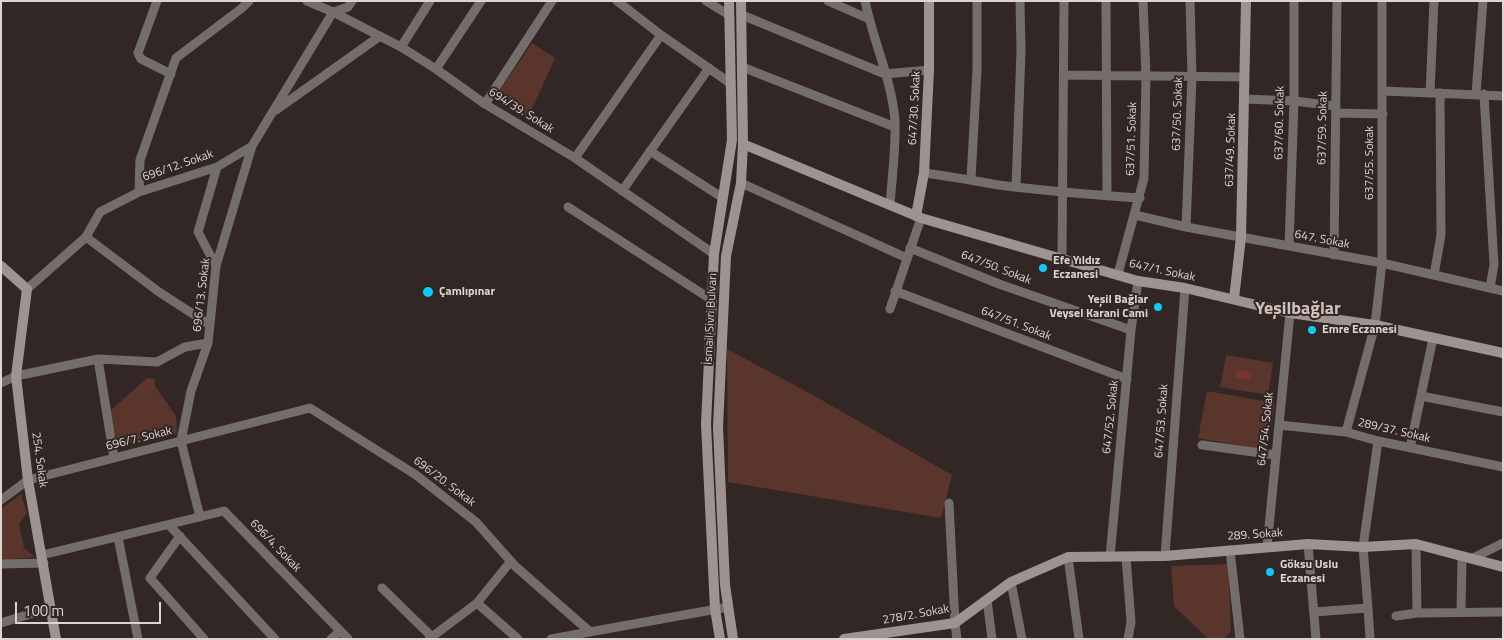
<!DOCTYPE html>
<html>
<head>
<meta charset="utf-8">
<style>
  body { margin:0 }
  #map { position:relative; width:1504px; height:640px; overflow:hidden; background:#322724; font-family:"Titillium Web",sans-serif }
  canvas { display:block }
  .frame { position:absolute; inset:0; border:2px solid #dcd4d3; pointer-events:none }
  .scale { position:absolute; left:15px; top:602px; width:146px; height:22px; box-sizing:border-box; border:2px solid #dcd4d3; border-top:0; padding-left:6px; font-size:15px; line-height:18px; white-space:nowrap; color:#dcd4d3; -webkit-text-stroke:4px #322724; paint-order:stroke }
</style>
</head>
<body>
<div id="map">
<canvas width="1504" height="640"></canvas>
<div class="frame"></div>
<div class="scale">100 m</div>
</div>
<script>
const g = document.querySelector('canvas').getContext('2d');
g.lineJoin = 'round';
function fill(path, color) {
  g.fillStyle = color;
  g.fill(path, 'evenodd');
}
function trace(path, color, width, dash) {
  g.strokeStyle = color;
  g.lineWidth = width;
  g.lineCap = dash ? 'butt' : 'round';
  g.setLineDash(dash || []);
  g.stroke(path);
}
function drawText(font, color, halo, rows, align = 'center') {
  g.font = font + ' "Titillium Web",sans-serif';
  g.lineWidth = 4;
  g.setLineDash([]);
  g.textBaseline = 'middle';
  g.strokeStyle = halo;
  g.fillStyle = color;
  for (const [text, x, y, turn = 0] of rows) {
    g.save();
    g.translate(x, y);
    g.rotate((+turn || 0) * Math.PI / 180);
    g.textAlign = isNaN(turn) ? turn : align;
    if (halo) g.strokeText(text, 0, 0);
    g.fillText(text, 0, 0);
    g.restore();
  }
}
fill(new Path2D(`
  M532,43L555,58L528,118L495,97Z
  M727,349L813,395L952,475L941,518L728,482Z
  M1226,355L1273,363L1268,395L1220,387Z
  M147,378L155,379V386L176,416L177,434L118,446L110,411Z
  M1207,391L1275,403L1267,450L1198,438Z
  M21,494L27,513L19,524L24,548L35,557L1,560V509Z
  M1228,564L1231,631L1224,639H1208L1174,606L1171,566Z`), '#5a352c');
fill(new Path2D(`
  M1236,369L1252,373L1250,380L1235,377Z`), '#743729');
trace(new Path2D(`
  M157,1L138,53L141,59L171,74
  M307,1L333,12L401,47L436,69L485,104L575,158L714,254
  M617,1L661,35L730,83
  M706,1L729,15
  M828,1L869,19
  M865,1C873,41 892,80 895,121C896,149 892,177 890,205
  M1106,1L1107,196
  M742,15L885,74L929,70
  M401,47L430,1
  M742,67L895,127
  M436,69L481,1
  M1064,75L1244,77
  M1383,91L1503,96
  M1430,93L1434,1
  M1476,94L1483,1
  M1484,94L1494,265L1490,288
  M1245,99L1294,101L1336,106
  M485,104L552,1
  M276,110L380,36
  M1336,113L1383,114
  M650,151L723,198
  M575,158L661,35
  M924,173C949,176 974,181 999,185C1046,191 1093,195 1140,198
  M971,179L977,70V1
  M741,183L907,258
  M1016,187L1021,51L1020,1
  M622,191L709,68
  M139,192L140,160L176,58L242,8L249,1
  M568,207L712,300
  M1135,215L1186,227L1382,263L1503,291
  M1186,227L1192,77L1190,1
  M86,237L159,292L210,325
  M1289,246L1294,101V1
  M910,248L999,284L1131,330
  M1334,255L1337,1
  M1062,258L1064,1
  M216,266L198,232L217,167
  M1118,274L1144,178L1146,76L1143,1
  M1434,275L1441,235L1440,93
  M27,289L86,237L100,212L139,192L217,167L252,146L333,12L348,7L352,1
  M895,291L1127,379
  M890,309L921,218
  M98,359L114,458
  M1,383L16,376L98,359L157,362L185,347L208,343L216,266L252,146
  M1421,396L1503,412
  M1279,425L1346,432L1378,441L1503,467
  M1346,432L1375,325L1382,263V1
  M1202,445L1276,455
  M1410,448L1433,338
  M1,500L28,480L310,408L416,475L476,522L515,566L589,631
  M949,503L955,623L957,639
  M200,517L181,441L191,391L208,343
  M169,525L275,639
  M180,536L150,578L204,639
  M118,537L138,639
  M1308,544L1316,639
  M1416,544L1417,613
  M1267,547L1290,313
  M1230,550L1240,639
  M42,555L224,511L348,639
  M1165,556L1185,288
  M1068,557L1079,639
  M1110,557L1131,330L1138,281
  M1126,557L1131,622L1128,639
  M1471,559L1503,543
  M1,564L44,563
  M1011,582L1022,639
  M382,588L432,637
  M987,600L992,639
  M477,603L518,639
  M1368,608L1363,547L1378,441
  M1314,612L1368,608L1370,639
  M1461,612L1462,556
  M1396,616L1417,613L1503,612
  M1,623L50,608
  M331,639L340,631
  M429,639L477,603L511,561
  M551,639L728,607`), '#736d6c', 9);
trace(new Path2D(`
  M743,144L921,218L1138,281L1185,288L1290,313L1375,325L1503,353
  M916,216L924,173L929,70V1
  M1,266L27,289L16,376L28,480L56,639
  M1234,299L1241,237L1246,1
  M720,639L715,609L706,424L714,254L732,140L729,1
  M733,639L725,585L718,427L726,256L741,183L743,144L741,1
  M844,639L955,623L1011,582L1068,557L1165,556L1308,544L1363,547L1416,544L1503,567`), '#9d9491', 10);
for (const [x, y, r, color] of [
  [1043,268,5,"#0ecafa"],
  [428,292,6,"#0ecafa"],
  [1158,307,5,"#0ecafa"],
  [1312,330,5,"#0ecafa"],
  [1270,572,5,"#0ecafa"]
]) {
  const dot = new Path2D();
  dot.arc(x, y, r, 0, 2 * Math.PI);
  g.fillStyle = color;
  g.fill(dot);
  trace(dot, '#322724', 2);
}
drawText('12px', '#dcd4d3', '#322724', [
  ["647/30. Sokak",915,108,-87],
  ["694/39. Sokak",521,111,32],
  ["637/50. Sokak",1178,114,-88],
  ["637/60. Sokak",1280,123,-89],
  ["637/59. Sokak",1323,128,-89],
  ["637/51. Sokak",1132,139,-88],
  ["637/49. Sokak",1231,150,-88],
  ["637/55. Sokak",1370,163,-90],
  ["696/12. Sokak",178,166,-19],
  ["647. Sokak",1322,240,11],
  ["647/50. Sokak",996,268,21],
  ["647/1. Sokak",1162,271,12],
  ["696/13. Sokak",202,295,-83],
  ["İsmail Sivri Bulvarı",711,319,-87],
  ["647/51. Sokak",1016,324,21],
  ["647/52. Sokak",1111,417,-84],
  ["647/53. Sokak",1162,421,-86],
  ["647/54. Sokak",1266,429,-84],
  ["289/37. Sokak",1394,431,13],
  ["696/7. Sokak",139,439,-14],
  ["254. Sokak",39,460,82],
  ["696/20. Sokak",444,482,37],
  ["289. Sokak",1255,535,-4],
  ["696/4. Sokak",275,546,46],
  ["278/2. Sokak",916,615,-10]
]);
drawText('bold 12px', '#dcd4d3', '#322724', [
  ["Efe Yıldız",1053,261],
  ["Eczanesi",1053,275],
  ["Çamlıpınar",439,292],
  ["Yeşil Bağlar",1148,300,"right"],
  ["Veysel Karani Cami",1148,314,"right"],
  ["Emre Eczanesi",1322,330],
  ["Göksu Uslu",1280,565],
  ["Eczanesi",1280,579]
], 'left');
drawText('bold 18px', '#cec0bc', '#322724', [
  ["Yeşilbağlar",1298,310]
]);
</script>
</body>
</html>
